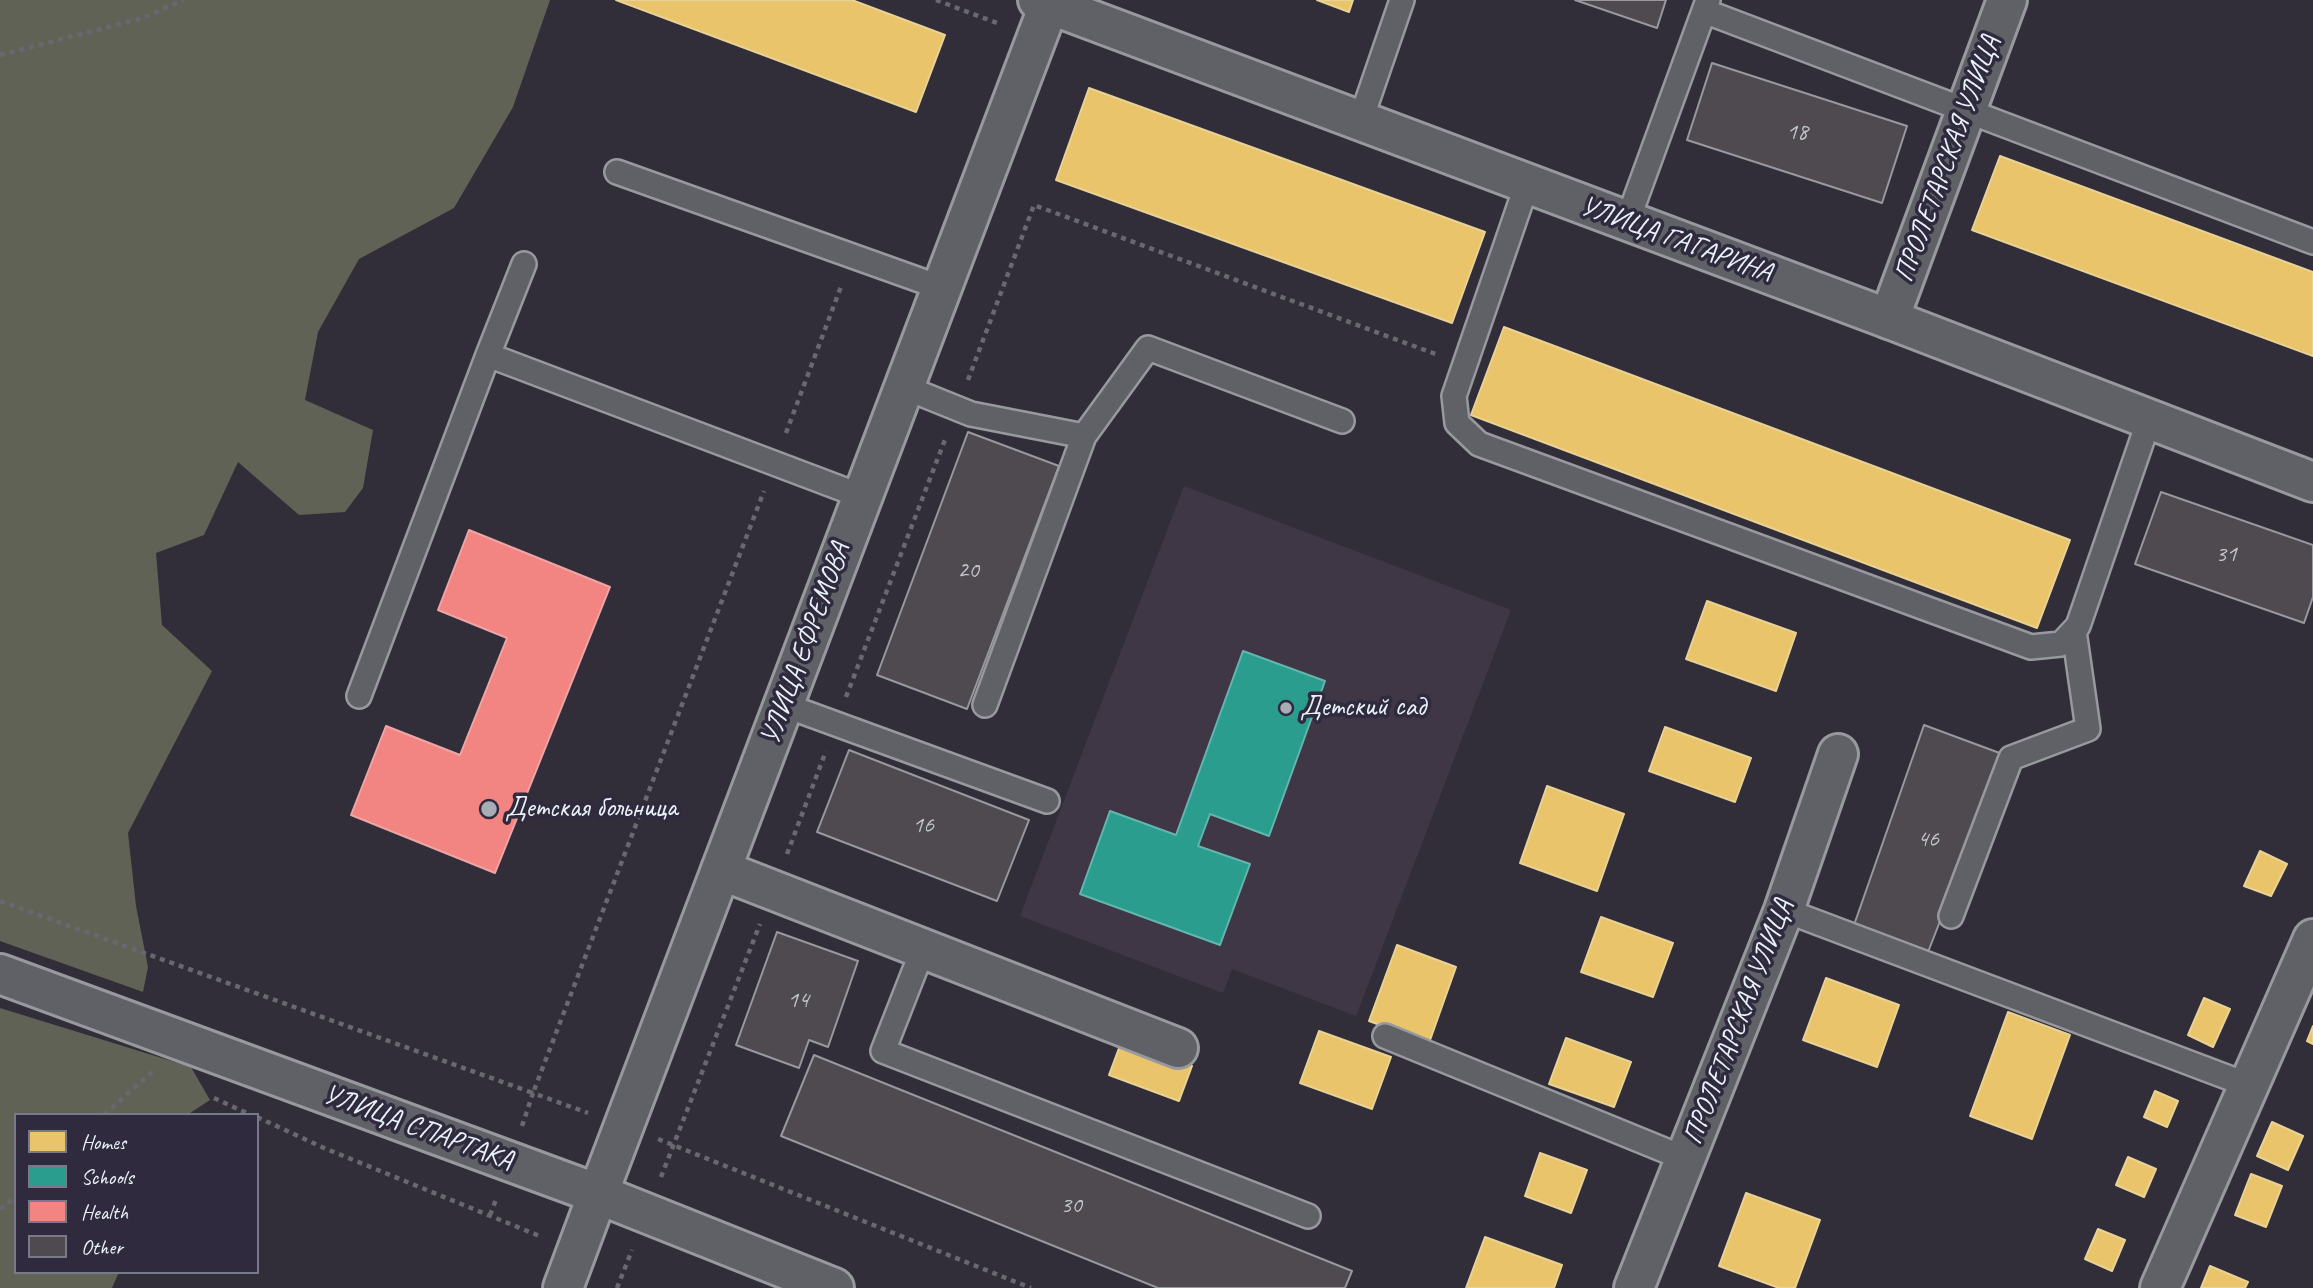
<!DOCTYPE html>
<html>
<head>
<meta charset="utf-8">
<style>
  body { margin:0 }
  #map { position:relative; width:2313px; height:1288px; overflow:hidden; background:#312e39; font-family:Caveat,sans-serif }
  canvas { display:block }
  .legend { position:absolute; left:14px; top:1113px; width:245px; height:161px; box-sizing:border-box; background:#2f2a3d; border:2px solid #797a88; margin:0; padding:9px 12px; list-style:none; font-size:21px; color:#e8f1f8 }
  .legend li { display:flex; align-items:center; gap:14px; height:35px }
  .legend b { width:35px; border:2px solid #797a88 }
</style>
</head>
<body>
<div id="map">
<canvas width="2313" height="1288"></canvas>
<ul class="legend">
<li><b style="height:19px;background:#e9c46a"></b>Homes</li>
<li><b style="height:19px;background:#2a9d8f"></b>Schools</li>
<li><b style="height:19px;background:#f28482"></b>Health</li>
<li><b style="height:19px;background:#4f4950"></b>Other</li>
</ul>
</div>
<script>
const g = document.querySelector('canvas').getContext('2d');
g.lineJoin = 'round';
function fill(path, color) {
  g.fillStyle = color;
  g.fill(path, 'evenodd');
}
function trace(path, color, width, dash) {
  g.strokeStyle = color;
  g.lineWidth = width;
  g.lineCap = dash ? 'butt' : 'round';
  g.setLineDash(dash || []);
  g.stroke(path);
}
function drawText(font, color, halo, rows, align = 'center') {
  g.font = font + ' Caveat,sans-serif';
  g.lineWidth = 7;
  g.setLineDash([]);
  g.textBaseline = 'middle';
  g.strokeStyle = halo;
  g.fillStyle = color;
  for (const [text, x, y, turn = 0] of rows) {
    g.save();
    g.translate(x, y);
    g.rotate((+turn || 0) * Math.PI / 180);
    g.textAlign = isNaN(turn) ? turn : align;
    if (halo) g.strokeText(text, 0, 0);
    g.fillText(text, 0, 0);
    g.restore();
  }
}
fill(new Path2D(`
  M1184,486L1511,610L1356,1016L1232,969L1223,993L1020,916Z`), '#403746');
fill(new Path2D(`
  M0,0H550L513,107L454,208L359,259L318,332L305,400L373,430L363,488L345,512L299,515L238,462L204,535L156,553L162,625L212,671L128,833L136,906L148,967L143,992L0,941Z
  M0,1008L191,1067L210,1100L187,1115H16V1272H119L112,1288H0Z`), '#606256');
const homes = new Path2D(`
  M616,0H852L945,35L916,112Z
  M1317,0H1353L1349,12Z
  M1089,88L1485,232L1452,323L1056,180Z
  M2000,156L2313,272V356L1972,230Z
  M1504,327L2070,540L2037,628L1471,415Z
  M1707,601L1796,633L1776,691L1686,659Z
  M1665,727L1751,758L1735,802L1649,771Z
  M1547,786L1624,814L1597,891L1520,863Z
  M2260,851L2287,864L2271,896L2244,886Z
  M1601,917L1673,943L1653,997L1581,972Z
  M1397,945L1456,967L1429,1043L1369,1021Z
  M1826,978L1899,1005L1877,1067L1803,1040Z
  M2204,998L2230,1009L2213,1047L2188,1035Z
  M2008,1012L2070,1035L2032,1139L1970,1116Z
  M2313,1026V1044L2307,1041Z
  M1319,1031L1391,1057L1372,1109L1300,1083Z
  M1566,1038L1631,1062L1614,1107L1549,1084Z
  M1122,1040L1192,1066L1179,1101L1109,1075Z
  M2155,1091L2178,1101L2167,1127L2144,1117Z
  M2272,1122L2303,1136L2288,1170L2257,1156Z
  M1540,1153L1587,1170L1571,1213L1525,1196Z
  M2128,1157L2156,1169L2144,1197L2116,1185Z
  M2251,1174L2282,1186L2266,1227L2235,1215Z
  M1746,1193L1820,1220L1795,1288H1779L1719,1266Z
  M2098,1229L2125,1240L2112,1271L2085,1259Z
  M1485,1237L1562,1265L1554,1288H1466Z
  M2210,1266L2248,1282L2245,1288H2201Z`);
fill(homes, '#e9c46a');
trace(homes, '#e9d295', 2);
const schools = new Path2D(`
  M1243,651L1325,681L1269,836L1210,814L1198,846L1250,864L1220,945L1080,894L1110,811L1176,835Z`);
fill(schools, '#2a9d8f');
trace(schools, '#63b6ae', 2);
const health = new Path2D(`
  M469,530L610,587L495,873L351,815L386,726L460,755L507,638L438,610Z`);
fill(health, '#f28482');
trace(health, '#efa5a5', 2);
const building = new Path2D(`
  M1575,0H1666L1657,28Z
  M1712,63L1907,126L1882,203L1687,140Z
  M968,432L1059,466L967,709L877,675Z
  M2161,492L2313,545V597L2304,623L2135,564Z
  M1924,725L2005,755L1928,952L1854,925Z
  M849,750L1029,820L997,901L817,832Z
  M777,932L858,961L828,1047L809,1040L799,1068L736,1045Z
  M814,1055L1352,1271L1345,1288H1158L781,1136Z`);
fill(building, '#4f4950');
trace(building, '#98999f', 2);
const service = new Path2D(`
  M1704,11L2313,242
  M1360,122L1402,0
  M617,172L942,288
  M1527,184L1454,396L1457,423L1479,444L2031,647L2061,644L2078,626L2149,420
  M1627,222L1708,0
  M488,355L524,264
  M904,387L971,414L1084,436L1148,348L1342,421
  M359,696L488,355L861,496
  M784,705L1047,801
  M985,705L1084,436
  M1784,910L2248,1085
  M1951,916L2011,758L2088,729L2074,631
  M923,949L883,1051L1308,1216
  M1385,1036L1686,1159`);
const minor = new Path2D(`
  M1889,319L2007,0
  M721,870L1178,1048
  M0,974L598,1194
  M1634,1288L1784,910L1838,754
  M2160,1288L2313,939`);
const tertiary = new Path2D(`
  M1038,0L1889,319L2313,482
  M563,1288L598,1194L834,1288`);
const secondary = new Path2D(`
  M598,1194L1051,0`);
trace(service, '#98999f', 28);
trace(minor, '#98999f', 44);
trace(tertiary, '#98999f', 44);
trace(secondary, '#98999f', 44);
trace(new Path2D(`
  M936,0L1000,24
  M0,55L143,18L183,0
  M968,380L1034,205L1438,355
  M786,433L842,284
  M846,697L946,437
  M787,854L826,751
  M0,901L533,1093L764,491
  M214,1098L251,1115
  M104,1115L152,1072
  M257,1117L324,1148L542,1237
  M522,1126L533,1093L588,1113
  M658,1139L1031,1288
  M661,1177L760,924
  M0,1209L16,1197
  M490,1215L497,1197
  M617,1288L632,1250`), '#68686f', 4.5, [5, 5]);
trace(service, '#606067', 23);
trace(minor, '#606067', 38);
trace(tertiary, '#606067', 38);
trace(secondary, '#606067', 38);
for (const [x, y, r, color] of [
  [1286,708,7,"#a8adb5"],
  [489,809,9,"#a8adb5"]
]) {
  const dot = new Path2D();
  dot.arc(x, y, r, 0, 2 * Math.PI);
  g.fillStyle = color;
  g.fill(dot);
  trace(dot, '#2f2a3d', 2.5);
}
drawText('24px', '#c2c7ce', null, [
  ["18",1797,133],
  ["31",2226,555],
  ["20",968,571],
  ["16",923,826],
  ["46",1928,840],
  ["14",798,1001],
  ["30",1071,1206]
]);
drawText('28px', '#e8f1f8', '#2f2a3d', [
  ["ПРОЛЕТАРСКАЯ УЛИЦА",1948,159,-70],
  ["УЛИЦА ГАГАРИНА",1676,240,20],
  ["УЛИЦА ЕФРЕМОВА",806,644,-70],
  ["ПРОЛЕТАРСКАЯ УЛИЦА",1739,1022,-69],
  ["УЛИЦА СПАРТАКА",418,1128,20]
]);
drawText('28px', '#e8f1f8', '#2f2a3d', [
  ["Детский сад",1300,708],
  ["Детская больница",505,809]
], 'left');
</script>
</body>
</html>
